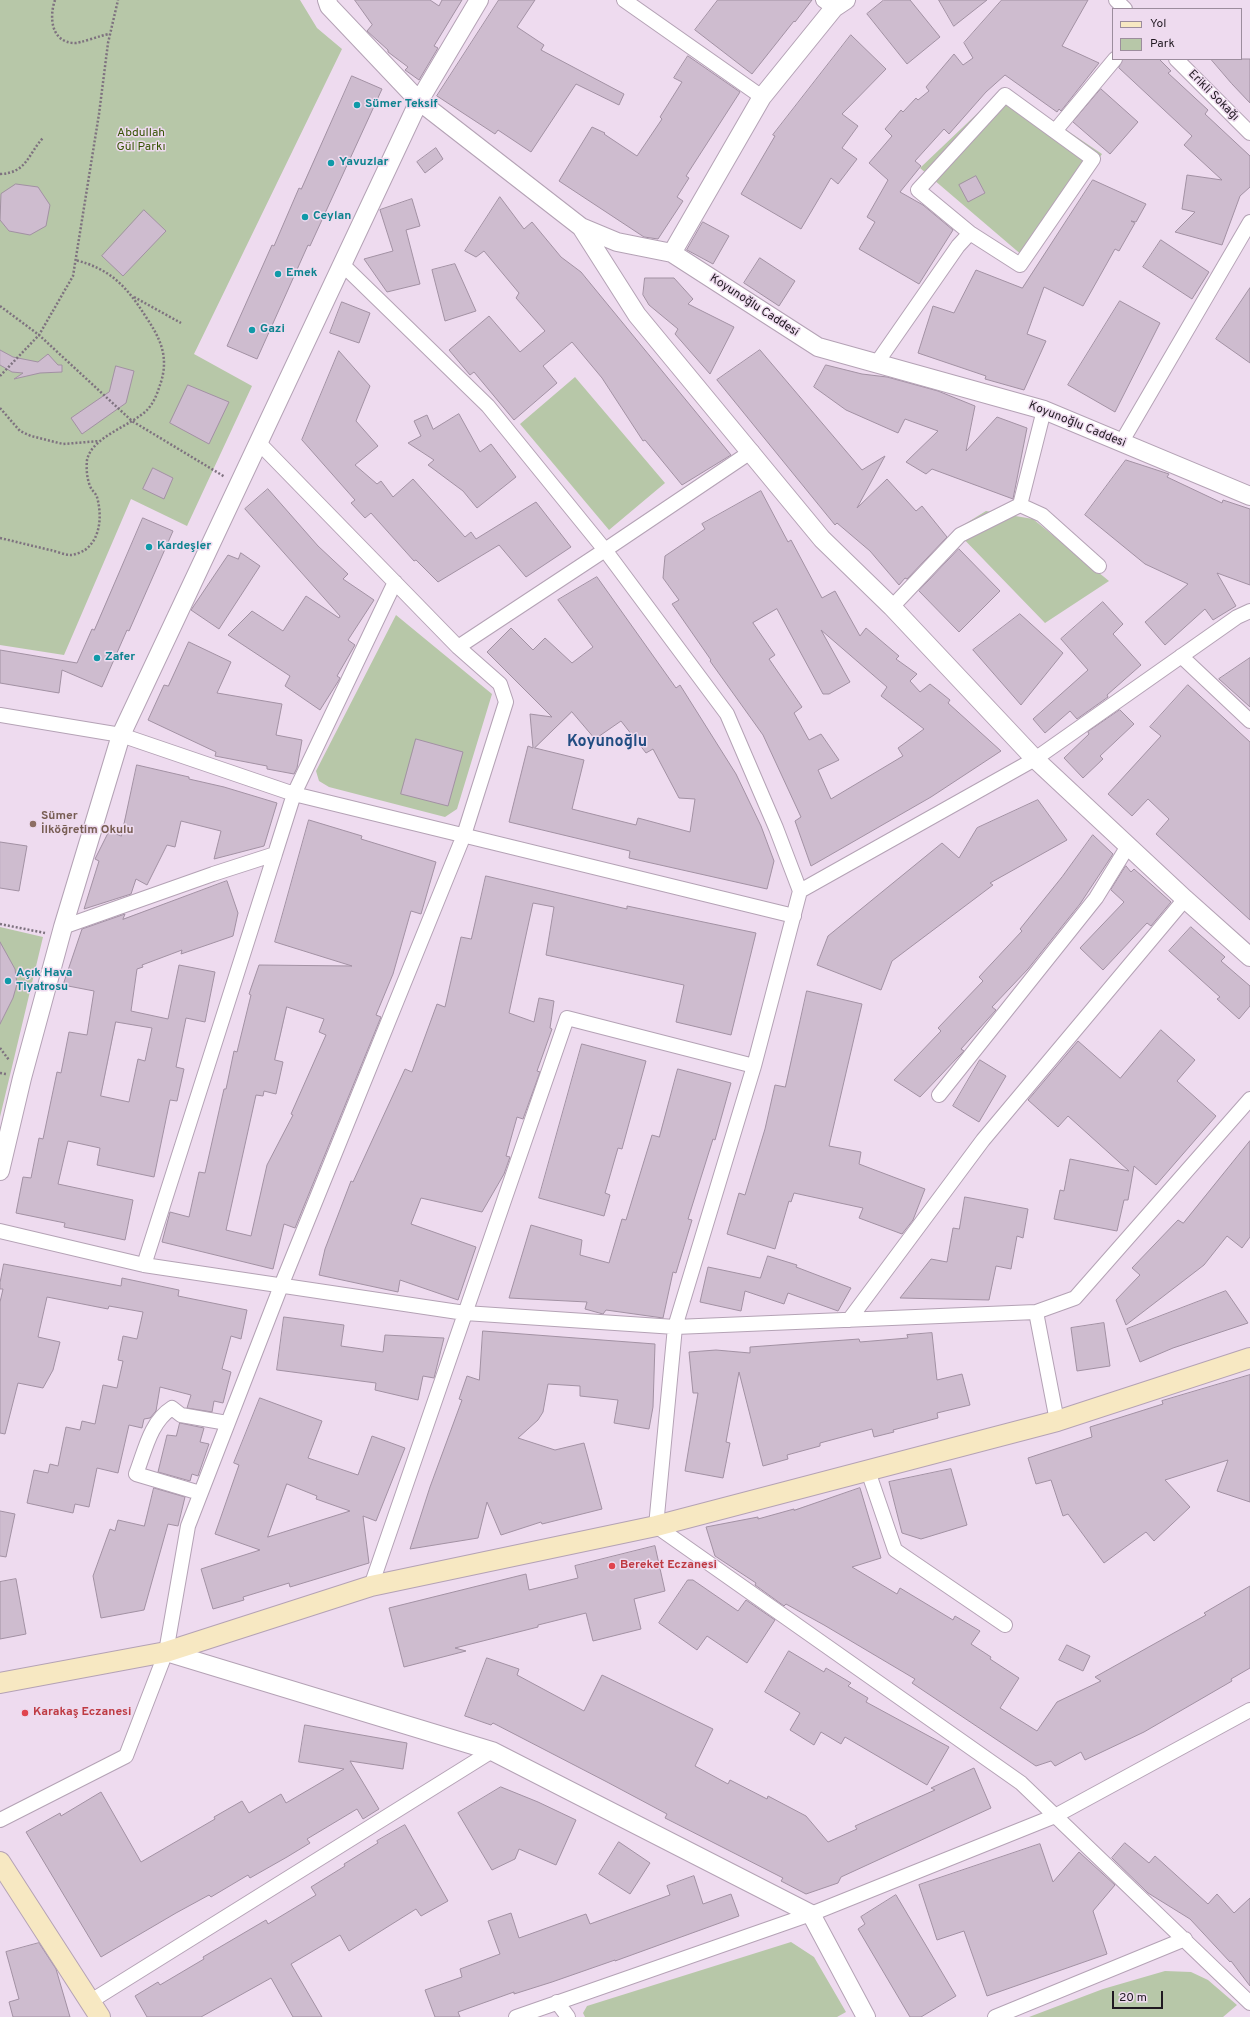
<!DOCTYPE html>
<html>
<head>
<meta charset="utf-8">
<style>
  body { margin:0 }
  #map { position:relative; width:1250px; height:2017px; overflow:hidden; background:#eedbef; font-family:Overpass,sans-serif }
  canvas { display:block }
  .legend { position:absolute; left:1112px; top:8px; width:130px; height:52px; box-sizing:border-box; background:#eedbef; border:1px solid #9c8d9d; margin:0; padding:5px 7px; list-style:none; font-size:12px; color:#201921 }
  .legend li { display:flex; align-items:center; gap:8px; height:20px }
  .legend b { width:20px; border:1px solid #9c8d9d }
  .scale { position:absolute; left:1112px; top:1991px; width:51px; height:18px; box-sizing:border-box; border:2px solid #201921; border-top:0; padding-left:5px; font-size:12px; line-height:14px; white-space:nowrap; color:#201921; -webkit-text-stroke:3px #eedbef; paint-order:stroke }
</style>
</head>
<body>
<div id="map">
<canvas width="1250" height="2017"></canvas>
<ul class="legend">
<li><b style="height:5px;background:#f7e8c2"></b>Yol</li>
<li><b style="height:11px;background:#b7c7a8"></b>Park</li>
</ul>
<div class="scale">20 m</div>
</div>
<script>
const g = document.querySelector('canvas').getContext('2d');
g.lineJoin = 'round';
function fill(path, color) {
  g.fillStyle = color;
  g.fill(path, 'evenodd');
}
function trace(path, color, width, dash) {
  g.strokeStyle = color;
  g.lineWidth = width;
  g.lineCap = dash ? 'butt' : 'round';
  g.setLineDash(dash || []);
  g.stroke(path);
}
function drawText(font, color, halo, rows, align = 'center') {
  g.font = font + ' Overpass,sans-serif';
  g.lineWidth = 3;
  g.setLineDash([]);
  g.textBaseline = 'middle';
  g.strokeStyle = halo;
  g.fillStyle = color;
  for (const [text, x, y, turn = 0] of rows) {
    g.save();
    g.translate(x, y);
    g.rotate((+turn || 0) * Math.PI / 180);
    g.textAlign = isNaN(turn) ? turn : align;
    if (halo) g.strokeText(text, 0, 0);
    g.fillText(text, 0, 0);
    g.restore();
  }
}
fill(new Path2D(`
  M0,0H300L317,28L342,49L194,354L252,386L187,526L131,499L64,655L0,645Z
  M1004,88L1102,154L1030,262L920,168Z
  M575,377L665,483L609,530L520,424Z
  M986,511L1033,519L1109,581L1045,623L955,530Z
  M396,615L492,694L457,809L445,817L329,787L319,781L316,771Z
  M0,927L43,937L0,1117Z
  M791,1942L814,1957L846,2012L837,2017H585L583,2013L587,2006Z
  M1165,1971L1191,1972L1208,1980L1237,2005L1223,2017H1029L1103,1989Z`), '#b7c7a8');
const building = new Path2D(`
  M355,0H430L439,6L442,0H462L434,46L438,48L419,80L405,70L408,67L388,52V50L367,31L372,25Z
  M499,0H535L517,27L544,45L541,50L624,94L619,105L576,84L531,152L498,130L495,134L437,96Z
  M718,0H812L795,22L794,21L752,74L695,30Z
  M884,0H910L940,37L907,64L867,14Z
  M939,0H987L954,26Z
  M1002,0H1088L1062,46L1099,63L1061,111L1059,109L1057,112L1005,75L986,92L949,134L944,129L915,161L921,166L900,192L923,205L953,230L919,284L859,249L875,222L867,217L888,180L869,163L892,136L885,129L901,110L903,112L916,98L918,100L929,91L926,87L954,54L963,65L973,58L964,43Z
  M851,35L886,69L842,114L858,126L842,148L857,159L838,184L831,178L801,229L741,194L775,136L773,135Z
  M688,56L740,92L686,176L689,178L677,197L683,201L658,239L644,237L559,181L592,127L605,133L604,134L637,156L662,119L660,117L682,82L674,78Z
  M1123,59H1159L1171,71L1168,73L1208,110L1205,114L1250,156V187L1240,196L1222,245L1175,232L1195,212L1182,209L1187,175L1222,180L1184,145L1192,136L1119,68Z
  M1211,59H1250V103L1232,84Z
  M352,76L382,89L310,246L308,245L257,359L227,346L272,245L274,246L299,188L301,189Z
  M1101,89L1138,122L1110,154L1073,122Z
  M436,148L443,159L425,173L417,162Z
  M976,176L985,193L968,202L959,185Z
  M1093,180L1146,204L1136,222L1131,221L1135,223L1119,251L1115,249L1083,306L1044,287L1027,334L1046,341L1024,390L985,379L986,376L918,353L933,306L954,313L976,270L1022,288Z
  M16,184L38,187L50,205L46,226L30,235L9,231L0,220L1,194Z
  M500,197L524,229L532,222L561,257L581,272L731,455L682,485L645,440L643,441L602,378L572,342L543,366L557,383L514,420L474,372L470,375L449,350L489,316L520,352L545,331L516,298L519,293L484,251L476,257L465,251Z
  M412,199L420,226L406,230L420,284L387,292L364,259L393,251L380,210Z
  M144,210L166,231L123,276L102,256Z
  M703,222L729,236L713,264L687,250Z
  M1161,240L1209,272L1192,299L1143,267Z
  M760,258L795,281L779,306L744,283Z
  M455,264L476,311L445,321L432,270Z
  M645,278H674L693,299L688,304L734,327L710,374L675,334L678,329L649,305L643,295Z
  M1250,288V363L1216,339Z
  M1120,301L1160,323L1115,412L1068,385Z
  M342,302L370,313L359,343L330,333Z
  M0,350L13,357L38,362L48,354L58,365H62V372L40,373L14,379L23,373L12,372L0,365Z
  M760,350L862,470L885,456L857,508L887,479L916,511L922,506L947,537L907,579L905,578L899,585L870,551L837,523L835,525L717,380Z
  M339,351L370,386L356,421L378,446L355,465L377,484L381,481L393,497L413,479L465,537L471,532L476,539L536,502L571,547L526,577L499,545L438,582L416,560L414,561L371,513L365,518L351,503L355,500L302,440Z
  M826,365L862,374L887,377L938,391L975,406L966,451L997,417L1027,428L1013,499L932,469L926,474L906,462L938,431L905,419L898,433L846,410L814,387Z
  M116,366L134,371L126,403L82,434L71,418L109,392Z
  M188,385L229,402L209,444L170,423Z
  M459,414L480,452L491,444L516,477L477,508L463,491L428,465L434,460L408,443L421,436L414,421L427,415L433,429Z
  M1126,460L1169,474L1167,477L1222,503L1223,500L1250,509V585L1217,573L1236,606L1213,620L1205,609L1165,645L1145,622L1188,584L1145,564L1085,515Z
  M153,468L173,478L164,499L143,489Z
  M268,489L318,546L348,574L343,579L374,600L348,640L355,645L337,676L340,678L339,680L320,710L285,686L290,676L228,635L252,611L283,631L306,596L339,618L340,616L245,509Z
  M761,491L788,542L791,540L822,598L835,591L860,636L866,628L899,656L896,659L917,674L910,681L920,692L930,684L950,700L948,703L1001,751L931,797L811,866L795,821L801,817L763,735L710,661L711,660L672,604L679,600L663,578L665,556L705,529L702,524ZM777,609L823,694H829L850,682L821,630L887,687L881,696L924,729L898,748L903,756L831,799L818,770L839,760L821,734L809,740L794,713L802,707L769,659L775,655L753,623Z
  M143,518L173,531L129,631L127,630L102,687L62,670L59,693L0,683V650L77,663L92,629L94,630Z
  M959,549L1000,591L959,632L919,591Z
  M241,553L260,566L219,629L191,610L228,555L238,559Z
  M597,577L676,688L680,685L736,774L761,826L774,861L767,889L629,858L630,851L509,822L528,746L533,748L530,714L552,717L487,652L511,628L533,650L545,638L572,663L593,647L558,600ZM572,712L595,739L621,721L646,753L653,749L679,798L695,799L690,832L638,818L636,825L572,809L584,760L535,748Z
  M1103,602L1123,624L1113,634L1141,665L1107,695L1108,697L1077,719L1070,711L1045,733L1033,719L1088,670L1061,639Z
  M1020,614L1063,653L1021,705L973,650Z
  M189,642L231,662L217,693L282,704L276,735L302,740L297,768L294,774L267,769V766L215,756L216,752L148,720L164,685L168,686Z
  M1250,658V707L1219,679Z
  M1188,685L1250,742V920L1156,834L1169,819L1148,799L1132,816L1108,794L1161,736L1150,727Z
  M1120,710L1134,724L1100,756L1103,759L1083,778L1064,758L1089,734L1088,732Z
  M416,739L463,752L448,806L401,794Z
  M137,765L189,777V779L224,787L277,803L264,846L214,859L221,831L181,821L175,847L167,845L147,885L136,879L131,894L84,909L99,861L95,859L109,831L121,836Z
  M1038,800L1067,840L990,883L993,885L892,961L881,990L817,965L828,936L942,843L959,858L977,828Z
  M309,820L362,836L361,839L436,862L421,914L411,911L393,974L376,1015L381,1017L295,1228L284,1224L273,1269L162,1242L170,1212L189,1217L199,1172L205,1173L224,1089H226L234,1051L237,1052L251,995L249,994L259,965L352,966L275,942ZM287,1007L324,1019L319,1032L326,1035L291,1114L293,1115L267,1165L251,1236L226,1230L256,1095L263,1096L264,1091L276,1094L283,1062L275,1060Z
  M1093,835L1113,854L1080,904L1028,969L992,1007L996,1010L961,1049L964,1051L958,1057L920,1097L894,1080L941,1031L938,1028L983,981L979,977L1022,931L1020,929L1062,877Z
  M0,842L27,846L19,891L0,888Z
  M1126,866L1131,872L1134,869L1171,902L1151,926L1147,923L1103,970L1080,948L1124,902L1111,890Z
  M486,876L627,909V906L756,933L731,1035L676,1022L684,985L546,955L554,907L533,903L509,1013L534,1022L539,998L554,1001L550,1028L552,1029L537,1071L540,1072L523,1119L517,1117L506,1156L510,1157L504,1174L482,1212L421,1198L411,1224L476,1247L458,1300L400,1280L398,1292L319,1275L325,1249L351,1181L353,1182L405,1069L412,1072L437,1004L445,1007L461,937L471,939Z
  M227,881L238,913L233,936L181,954L182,950L142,965L143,967L137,969L131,1011L168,1019L179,965L215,972L205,1022L186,1018L176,1067L184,1069L177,1101L170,1100L154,1177L97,1165L100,1148L68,1141L58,1184L133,1200L125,1240L64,1227L65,1223L16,1213L23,1177L31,1178L39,1138L43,1139L57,1072L61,1073L69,1032L87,1035L94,991L63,985L82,929L125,914L123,919ZM116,1022L152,1028L145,1061L138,1059L129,1102L101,1096Z
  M1191,927L1225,957L1221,961L1250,986V1006L1239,1019L1217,999L1220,997L1169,951Z
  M0,942L15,969L17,984L13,998L0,1024Z
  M807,991L862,1004L829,1146L861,1152L859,1164L925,1189L913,1220L902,1234L859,1218L863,1208L794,1193L791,1202L789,1201L775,1249L727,1234L739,1193L745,1195L765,1129L775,1085L785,1087Z
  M1161,1030L1195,1060L1177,1081L1216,1116L1156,1185L1134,1166L1128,1200H1124L1117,1231L1054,1219L1060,1190L1064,1191L1070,1159L1129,1171L1068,1116L1058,1127L1028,1100L1078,1041L1120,1078Z
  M582,1044L646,1061L622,1149L618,1148L605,1193L610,1195L604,1216L539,1198Z
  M980,1060L1006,1076L979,1122L953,1106Z
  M678,1069L731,1083L715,1140L713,1139L688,1219L692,1220L676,1273L673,1272L663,1318L606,1310L603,1314L585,1309L587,1302L509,1298L531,1225L582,1240L580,1255L609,1263L622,1219L626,1220L652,1135L659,1137Z
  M1250,1141V1237L1242,1248L1227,1236L1204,1265L1126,1325L1116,1300L1140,1275L1132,1268L1178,1220L1183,1223Z
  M965,1197L1028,1209L1023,1238L1017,1236L1011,1269L996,1266L989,1300L900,1298L931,1259L947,1262L953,1228L959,1229Z
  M768,1256L797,1265L796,1267L851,1288L838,1311L788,1293L784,1304L745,1291L741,1311L700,1302L708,1267L760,1278Z
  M4,1264L121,1286L122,1278L179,1290L178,1296L247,1310L241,1339L231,1336L222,1369L231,1372L223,1403L214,1401L212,1412L187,1408L191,1395L160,1387L156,1411L150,1418L144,1419L142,1428L129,1425L118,1473L97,1468L89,1507L75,1504L73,1513L27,1503L34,1470L48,1473L50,1464L58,1466L66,1427L80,1430L82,1421L95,1424L103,1385L117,1388L123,1361L118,1360L123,1336L137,1339L143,1312L109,1306L108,1309L47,1297L38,1337L60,1342L53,1370L43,1388L18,1383L5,1434L0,1433V1302L3,1289H0V1283Z
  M1226,1291L1248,1323L1173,1348L1140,1362L1127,1329Z
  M284,1317L344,1325L341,1346L383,1352L385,1335L444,1338L434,1378L423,1376L418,1400L375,1390L376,1383L277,1370Z
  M1104,1323L1110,1366L1077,1371L1071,1328Z
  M483,1331L655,1344L653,1407L649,1429L614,1423L618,1400L580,1396V1386L548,1384L543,1412L538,1420L518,1438L555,1450L584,1443L602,1509L542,1524L541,1522L501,1535L487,1502L478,1538L410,1549L430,1487L462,1400L459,1399L467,1376L479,1380Z
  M932,1333L937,1380L962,1374L970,1405L937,1413L938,1418L893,1430L894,1432L874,1437L872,1429L820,1443V1446L787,1455L788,1459L763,1466L739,1372L726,1442L730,1443L723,1478L685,1471L698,1393H693L689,1352L716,1350L750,1353V1347L859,1339L860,1342L908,1338L907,1335Z
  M1250,1375V1502L1217,1491L1228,1460L1165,1480L1190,1507L1154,1541L1146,1532L1104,1563L1068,1514L1063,1516L1051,1480L1036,1484L1028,1458L1092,1437L1090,1427L1163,1404L1162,1401Z
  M260,1398L322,1421L308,1458L358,1475L372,1436L405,1448L376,1521L363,1516L369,1563L290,1587L289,1583L243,1597L244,1600L213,1609L201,1569L260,1550L215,1534L239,1465L234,1463ZM287,1484L317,1496L316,1499L350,1511L268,1537Z
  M180,1423L204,1428L200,1442L209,1444L198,1476L192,1474L190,1481L158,1472L167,1435L176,1436Z
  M951,1469L967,1525L921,1539L902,1533L889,1482Z
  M154,1488L185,1497L178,1526L168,1524L144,1610L101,1618L93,1576L110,1529L115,1531L118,1520L144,1526Z
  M860,1488L881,1558L852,1567L897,1594L900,1588L953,1620L955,1616L980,1631L971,1644L991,1657L990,1659L1019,1678L1000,1708L1037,1731L1057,1702L1101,1681L1095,1677L1206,1615L1204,1613L1250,1586V1668L1231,1679L1232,1681L1144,1732L1085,1760L1081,1752L1055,1766L1051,1761L1036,1766L912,1683L915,1679L824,1625L786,1604L784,1606L755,1585L756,1583L715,1556L706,1527L758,1517V1519L794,1509V1510Z
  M0,1511L15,1514L6,1557L0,1556Z
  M655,1546L665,1591L634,1599L641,1629L593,1641L586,1613L538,1625V1627L455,1648L466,1651L404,1667L389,1608L526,1574L529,1590L578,1578L575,1566Z
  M16,1579L26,1634L0,1639V1582Z
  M688,1580H693L738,1611L746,1600L775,1620L747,1663L707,1636L697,1650L659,1623Z
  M1067,1645L1090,1656L1083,1671L1059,1660Z
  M789,1651L824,1672L826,1668L851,1683L848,1686L868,1698L866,1702L949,1747L927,1785L845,1737L841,1744L821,1732L814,1745L790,1730L800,1713L765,1692Z
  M487,1658L519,1669L517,1675L584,1711L602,1675L713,1729L695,1766L728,1784L730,1780L767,1799L768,1796L806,1816L828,1842L857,1829L855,1826L935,1790L931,1788L974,1768L991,1808L841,1877L838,1883L806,1894L781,1881L783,1878L665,1818L667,1814L607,1782L493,1723L491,1725L465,1716Z
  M305,1725L407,1743L403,1769L350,1761L379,1809L363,1819L357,1809L307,1839L310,1843L287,1857L250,1878L248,1875L211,1897L209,1895L176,1913L101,1957L26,1832L60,1813L61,1816L101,1792L141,1862L215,1819L214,1817L242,1801L249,1813L281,1794L286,1803L344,1769L299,1762Z
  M501,1787L538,1802L576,1820L556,1865L519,1849L515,1859L492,1870L458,1813Z
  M405,1825L448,1901L421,1916L416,1909L349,1951L340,1935L291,1964L322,2017H293L271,1978L201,2017H147L135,1996L158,1982L160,1985L204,1959L203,1957L266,1920L268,1924L316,1895L311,1887L345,1866L344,1864L378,1843L377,1841Z
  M619,1842L650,1863L630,1894L599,1874Z
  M1125,1843L1149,1863L1155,1856L1208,1904L1217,1894L1234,1913L1250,1898V1986L1231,1961L1230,1962L1190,1919L1148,1893L1112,1858Z
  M1040,1844L1053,1882L1079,1852L1115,1885L1093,1911L1107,1954L987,1996L964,1931L937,1940L919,1885Z
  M694,1876L703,1904L731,1894L739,1916L615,1961V1960L552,1982L514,1994V1992L458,2012L460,2017H435L425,1990L462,1977L460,1969L500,1954L488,1921L511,1913L519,1938L586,1914L590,1924L670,1895L667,1886Z
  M896,1895L956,1996L921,2017H910L858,1929L865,1924L861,1917Z
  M39,1943L56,1969L70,2017H13L9,2002L19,1999L6,1952Z`);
fill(building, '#cebccf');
trace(building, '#a291a3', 1);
const minor = new Path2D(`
  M624,0L762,97
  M823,0L834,8
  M1116,0L1125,9
  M1176,59L1250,133
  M1005,95L1093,159L1020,265L970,233L918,190Z
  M1055,131L1115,59
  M343,265L488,406L605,550L752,451
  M876,364L958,246L970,233
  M1121,443L1250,222
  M1020,505L1044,410
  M892,607L960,535L1020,505L1042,515L1099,566
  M458,647L605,550L727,714L776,828L800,891L1035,759L1237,617L1250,611
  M1181,656L1250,721
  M0,715L121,735L294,794L794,916
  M275,854L144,1265L465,1313L675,1327L1036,1312L1075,1298L1250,1099
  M63,927L213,874L275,854L294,794L395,582
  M754,1066L675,1327L656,1526L1021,1783L1250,2003
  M939,1095L1096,898L1128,846
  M0,1231L144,1265
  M1036,1312L1057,1421
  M849,1320L983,1140L1185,899
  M868,1471L895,1550L1005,1625
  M200,1493L136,1474C145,1451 150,1422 172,1408L181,1415L227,1423
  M371,1586L567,1018L754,1066L800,891
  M0,1820L126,1756L166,1652L188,1526L281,1286L464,835L506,702L500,684L458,647L259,443
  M91,2001L492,1751
  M557,2002L568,2017
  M516,2017L811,1914L1055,1816L1250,1710
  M995,2017L1185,1939`);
const tertiary = new Path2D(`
  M327,0L329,6L419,101L581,227L617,242L672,253L818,347L1044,410L1250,496
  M581,227L637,315L822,539L892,607L1035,759L1185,899L1250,957
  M672,253L762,97L834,8L846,0
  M0,1171L22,1078L63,927L121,735L419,101L479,0
  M166,1652L492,1751L811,1914L866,2017`);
const secondary = new Path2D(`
  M0,1683L166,1652L371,1586L656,1526L1057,1421L1250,1358
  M0,1862L100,2017`);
trace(minor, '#b4a2b5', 16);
trace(tertiary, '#b4a2b5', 20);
trace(secondary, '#b4a2b5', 22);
trace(new Path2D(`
  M55,0C49,17 51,42 74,43C78,44 102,35 109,34
  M0,174C27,173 28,154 43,138
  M134,297L181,323
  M0,306L39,335L73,276L99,114L108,43L118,0
  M0,376L39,335L132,421L225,477
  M0,408L20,431L31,436L63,444L99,441
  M0,538C17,542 33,546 50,550C56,551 64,555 71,555C75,555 81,552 85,550C101,538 102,515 97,497C96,494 94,492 92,490C87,482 86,469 87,460C92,436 132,426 148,409C155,401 158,391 161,382C169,356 160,338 146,317C127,287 111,269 75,260
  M0,924L45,933
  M0,1048L9,1060
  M0,1073L6,1074`), '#7e727f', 2.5, [2, 2]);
trace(minor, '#fff', 14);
trace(tertiary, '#fff', 18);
trace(secondary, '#f7e8c2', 20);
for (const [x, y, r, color] of [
  [357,105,4,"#0f9aa8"],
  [331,163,4,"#0f9aa8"],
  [305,217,4,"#0f9aa8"],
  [278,274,4,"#0f9aa8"],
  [252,330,4,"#0f9aa8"],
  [149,547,4,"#0f9aa8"],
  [97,658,4,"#0f9aa8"],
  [33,824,4,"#8d6e63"],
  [8,981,4,"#0f9aa8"],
  [612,1566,4,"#e0444e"],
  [25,1713,4,"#e0444e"]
]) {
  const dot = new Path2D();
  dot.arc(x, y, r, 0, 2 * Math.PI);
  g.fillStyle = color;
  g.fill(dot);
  trace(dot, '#eedbef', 1.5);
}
drawText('12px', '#201921', '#eedbef', [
  ["Erikli Sokağı",1213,96,45],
  ["Koyunoğlu Caddesi",754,306,33],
  ["Koyunoğlu Caddesi",1077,425,22]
]);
drawText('bold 12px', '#0d838f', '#eedbef', [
  ["Sümer Teksif",365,105],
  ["Yavuzlar",339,163],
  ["Ceylan",313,217],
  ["Emek",286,274],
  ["Gazi",260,330],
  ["Kardeşler",157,547],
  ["Zafer",105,658],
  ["Açık Hava",16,974],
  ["Tiyatrosu",16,988]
], 'left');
drawText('12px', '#375404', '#eedbef', [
  ["Abdullah",141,134],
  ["Gül Parkı",141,148]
]);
drawText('bold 12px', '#785e54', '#eedbef', [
  ["Sümer",41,817],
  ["İlköğretim Okulu",41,831]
], 'left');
drawText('bold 12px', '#be3a42', '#eedbef', [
  ["Bereket Eczanesi",620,1566],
  ["Karakaş Eczanesi",33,1713]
], 'left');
drawText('bold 16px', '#224d82', '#eedbef', [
  ["Koyunoğlu",607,743]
]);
</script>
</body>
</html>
